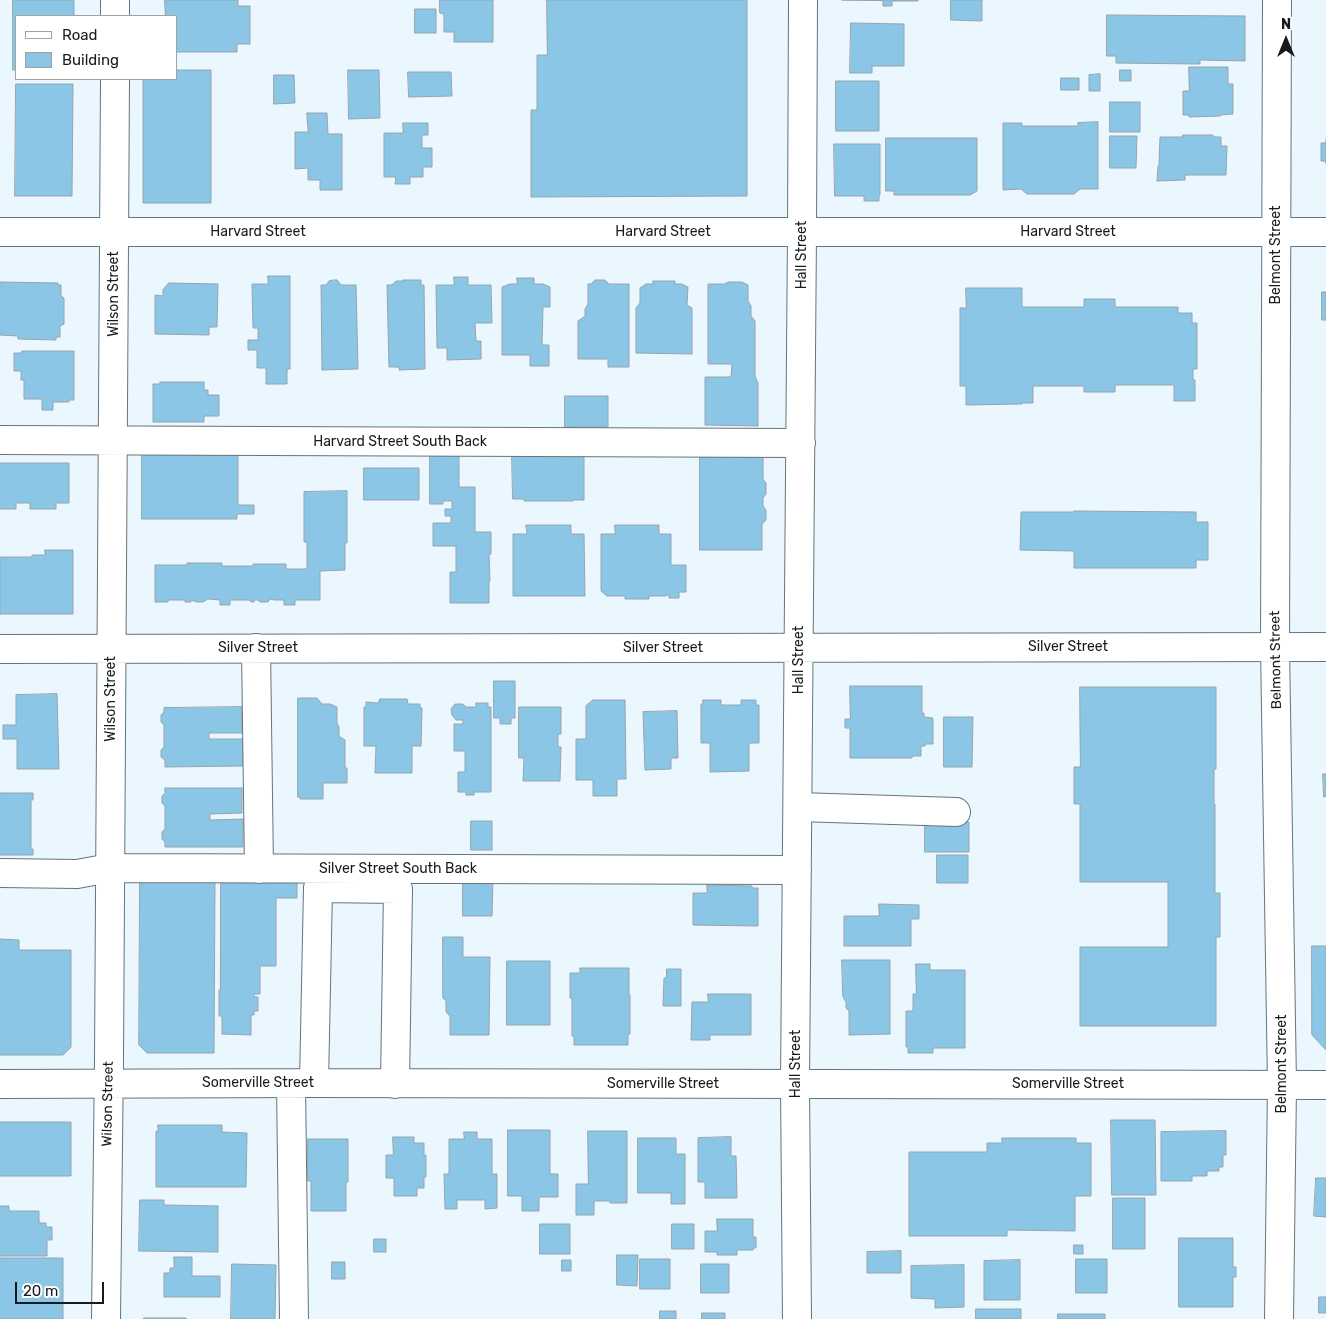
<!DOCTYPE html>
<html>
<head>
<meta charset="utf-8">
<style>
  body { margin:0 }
  #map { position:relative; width:1326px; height:1319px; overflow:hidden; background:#ebf7fe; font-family:Rubik,sans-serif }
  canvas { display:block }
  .legend { position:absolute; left:15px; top:15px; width:162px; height:65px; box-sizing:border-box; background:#fff; border:1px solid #a1a4a5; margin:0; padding:6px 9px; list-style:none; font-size:15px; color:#151b1e }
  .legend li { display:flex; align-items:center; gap:10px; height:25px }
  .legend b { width:25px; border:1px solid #a1a4a5 }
  .north { position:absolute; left:1261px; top:15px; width:50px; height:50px; -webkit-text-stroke:4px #fff; paint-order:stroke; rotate:0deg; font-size:14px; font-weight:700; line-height:20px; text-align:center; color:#151b1e }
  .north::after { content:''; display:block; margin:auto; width:18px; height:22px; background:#151b1e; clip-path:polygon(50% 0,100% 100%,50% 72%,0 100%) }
  .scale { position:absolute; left:15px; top:1282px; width:89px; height:22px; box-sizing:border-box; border:2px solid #151b1e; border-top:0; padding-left:6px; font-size:15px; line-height:18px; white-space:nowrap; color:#151b1e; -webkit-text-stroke:4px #fff; paint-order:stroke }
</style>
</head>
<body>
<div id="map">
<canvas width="1326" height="1319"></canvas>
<ul class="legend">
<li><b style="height:6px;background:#fff"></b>Road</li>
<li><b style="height:14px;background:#8cc6e7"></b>Building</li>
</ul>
<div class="north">N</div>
<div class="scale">20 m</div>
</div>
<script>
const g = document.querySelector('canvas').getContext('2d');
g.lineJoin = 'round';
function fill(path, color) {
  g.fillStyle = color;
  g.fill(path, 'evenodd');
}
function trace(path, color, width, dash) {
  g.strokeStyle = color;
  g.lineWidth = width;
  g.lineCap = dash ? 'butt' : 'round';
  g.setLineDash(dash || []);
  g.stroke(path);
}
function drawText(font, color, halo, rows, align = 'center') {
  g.font = font + ' Rubik,sans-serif';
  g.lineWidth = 4;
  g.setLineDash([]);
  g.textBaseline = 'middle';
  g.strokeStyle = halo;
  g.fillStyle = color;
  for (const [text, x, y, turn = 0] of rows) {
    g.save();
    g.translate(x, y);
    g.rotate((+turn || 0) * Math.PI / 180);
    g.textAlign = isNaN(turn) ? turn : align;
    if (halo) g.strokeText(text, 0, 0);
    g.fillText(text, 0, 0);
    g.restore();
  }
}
const building = new Path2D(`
  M13,0H74V16H16V70H13Z
  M165,0H238V6H250V44H237V52H176V16H157H165Z
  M440,0H493V42H454V32H444V14L440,13Z
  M547,0H747V196L531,197V110H537V55H547Z
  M842,0H918V1H892V6H883V1Z
  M951,0H982V21L951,20Z
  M415,9H436V33H415Z
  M1107,15L1245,16V61L1200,60V64L1116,63V56H1107Z
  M851,23L904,24V66H872V73H850Z
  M1189,67H1228V84H1233V114L1220,115V116L1189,117V115H1183V91H1189Z
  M176,70H211V203H143V79H176Z
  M348,70H379L380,118L349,119Z
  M1120,70H1131V81H1120Z
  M408,72H451L452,96L409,97Z
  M1100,74V91H1089V75Z
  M274,75H294L295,103L274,104Z
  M1061,78H1079V90H1061Z
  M836,81H879V131H836Z
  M16,84H73L72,196H15Z
  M1110,102H1140V132H1110Z
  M307,113H327L328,134H342V190H320V180H308V168L295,169V132H308Z
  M1098,122V189H1080L1074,194H1027L1021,189L1003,190V123H1022V126H1078V123Z
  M403,123H428V135H422V148H432V167H423V177H410V184H395L396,177H384V133H403Z
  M1183,135H1213V137H1221V146H1227L1226,175H1185V180L1157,181L1158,166H1159L1160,137H1183Z
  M1110,136H1137L1136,168H1110Z
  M886,138H977V191L970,195H894V191H886Z
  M1326,140V164V161H1321V143H1326Z
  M834,144H880V195H879V201H864V196H835Z
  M268,276H290V369H287V384H266V368H257V350H248V340H258V328H253L252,284H268Z
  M454,277H468V285H491L492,323H475L476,341H481V359L447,360V348H437L436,285H454Z
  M517,278H534V284H543L550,287V307H543L542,345H549V366H530V355H502V287L510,284H517Z
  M337,280L341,285H356L358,369L322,370L321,285H326L329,281Z
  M403,280H421V285H424L425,369L399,370V367H389L387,285H392L396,281H402Z
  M595,280H605L609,284H629V367H608V359H578V321L585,316V309L588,304V284H591Z
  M653,281H675V284H682L688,287L687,305L692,308V354L636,353V308L640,303V288L646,284H653Z
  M0,282L58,283V285H61V296L64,298V324L60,326V337H56V340L18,339V336L0,335Z
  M729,282H742L748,285V301L751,306V316L755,321V376L758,383V426L705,425V377H731L732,364H708V284H724Z
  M169,283L218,284L217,327H209V335L155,334V295L163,296V290Z
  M966,288H1022V307H1084V299H1115V307H1178V313H1192V323H1197V369H1193V380H1195V401H1174V385H1115V392H1084V386H1033V403H1022V404L966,405V386H960V308H966Z
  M1322,292H1326V320H1322Z
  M22,351H74V400H69V402H53V410H42V399H24V380H21V371H14V353H22Z
  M160,382H204V390H208V395H219V416H204V422H153V384H160Z
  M565,396H608V427H565Z
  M430,453H459V487H475V532H491V554H489L490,581H489V603H450V572H456V546H433V523H451V516H445V509H452V501H443V504H430Z
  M142,454H238V505H254V514H237V519H142Z
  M700,454H763V479L766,483V494L763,498V506L766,510V520L762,524V550H700Z
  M512,455H584V500H573V501H524V499H513Z
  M0,463H69V503H56V509H30V503H16V509H0Z
  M364,468H419V500H364Z
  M347,491V543H345V570L320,571V600H295V605H284V600H274L270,599L268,602H260L258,600H254V602H251L249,600H230V605H220V600L208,599L203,602H197L191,600V602H185V600H168V602H155V565H187V563H222V566H253V564H286V569H307V542H304V492Z
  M1074,511L1196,512V522H1208V560H1196V568H1074V551L1020,550L1021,512H1074Z
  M526,525H571V534H584L585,596H513V534H527Z
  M615,525H659V534H671V565H686V592H679V598H669V594L666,596H649V599H625V596H607L601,591V534H615Z
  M45,550H73V614H0V557H32V555H45Z
  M494,681H515V718H511V724H500V718H494Z
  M850,686H922V713H924V717L933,718V744H925V746H921V756H912V758H850V728H845V719H850Z
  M1080,687H1216V769H1214V804H1215V893H1220V937H1216V1026H1080V947H1168V882H1080V804H1074V767H1080Z
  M57,694L59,769H17V739H3V725H16V695Z
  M298,698H317L322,704H330L337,707V723L339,727V736L345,740V768H347V783H323V799H300V797H298Z
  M380,699H407L408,704H420V708H422L421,746H412V773H375L376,746H364V707H366V702L378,703Z
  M593,700H625L626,779H617V796H593V780H576V739H586V706Z
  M703,700H721V705H741V700H756V705H759V743H749V771L710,772V743H701V704H703Z
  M476,703H488V707H491V792H474V795H466V792H458V772H465V751H454V724H463V720H456L452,715L451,709L455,704H463L466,707H476Z
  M242,707V733H209V739H243V766L165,767V760L161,757V750L164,747V725L161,722V715L164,712V708Z
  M519,707H561V734H558V747H561L560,781H523L524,758H519Z
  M677,711L678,758H671V769L645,770L643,712Z
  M944,717H973L972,767H944Z
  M1323,774H1326V796L1324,797Z
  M165,788H242V813L210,814V820L243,819V847H165V842L162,839V832L165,829V806L162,803V796L165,793Z
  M0,793H33V800H31V849H33V855H0Z
  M471,821H492V850H471Z
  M925,822H969V852H925Z
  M937,855H968V883H937Z
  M221,880L297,881V898H276V966H260V994H254V997H258V1011H254V1015H251V1035L222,1034V1016H219V990H220Z
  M140,881H215L214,1053H147L139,1045Z
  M463,881H493L492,916H463Z
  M707,885L752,886V888H758V926L693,925V893H707Z
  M879,904L919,905V919H911V946H844V916H879Z
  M443,937H463V957H490L489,1035H450V1016L446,1012V1001L443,998Z
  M0,939L19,940V950H71V1047L63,1055H0Z
  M1312,946H1326V1050L1312,1035Z
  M842,960H890V1034L849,1035V1011L846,1008V1002L843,997Z
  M507,961H550V1025H507Z
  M916,964H930V970H965V1048H933V1053H908V1047H906V1011H913V994H916Z
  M580,968H629V995H630V1034H628V1045H574V1036H572V998H570V973H580Z
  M667,969H681V1006H663L664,978H666Z
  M708,994H751V1035H710V1040H691L692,1002H708Z
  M1111,1120H1155L1156,1195H1112Z
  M0,1122H71V1176H0Z
  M158,1125H222V1132L247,1133L246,1187H156V1131H158Z
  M508,1130H550V1174H558V1197H539V1211H522V1196H508Z
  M588,1131H627V1203H610V1201H594V1215H576V1184H588Z
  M1226,1131V1155H1223V1167H1219V1171H1207V1176H1192V1181H1161V1132Z
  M464,1132H477V1139H492V1174H497V1208L485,1209V1200H457V1209H445L444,1174H449V1139H464Z
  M393,1137H414V1143H424V1155H426V1177H424V1188H417V1196H394V1178H386V1155H393Z
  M731,1137V1156H736L737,1198H705V1182H698V1138Z
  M638,1138H676V1154H685V1204H671V1193H638Z
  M1002,1138H1076V1143H1091V1196H1075V1231L1007,1230V1236H909V1152H987V1143H1002Z
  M308,1139H348V1182H346V1211H311V1181H308Z
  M1316,1178H1326V1217L1314,1216Z
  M1113,1198H1145V1249H1113Z
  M140,1200H164V1205L218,1206V1252L139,1251Z
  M0,1206H9V1211H39V1223H46V1227H52V1240H47V1256H0Z
  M717,1219H753V1237H756V1248H753V1250H737V1255H717V1252H705V1231H717Z
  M540,1224H570V1254H540Z
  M672,1224H694V1249H672Z
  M1179,1238H1233V1267H1236V1277H1233V1307H1179Z
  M374,1239H386V1252H374Z
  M1074,1245H1083V1254H1074Z
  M901,1251V1273H867V1252Z
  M617,1255H638L637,1286L617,1285Z
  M174,1257H192V1276H220V1297H164V1273H170V1268H174Z
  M0,1258H63V1319H0Z
  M640,1259H670V1289H640Z
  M1076,1259H1107V1293H1076Z
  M562,1260H571V1271H562Z
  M1020,1260V1300H984V1261Z
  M332,1262H345V1279H332Z
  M232,1264L276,1265L275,1319H231Z
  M701,1264H729V1293H701Z
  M964,1265V1307L935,1308V1299L911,1298V1266Z
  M1319,1297H1326V1313H1319Z
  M976,1309H1021V1319H976Z
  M660,1311H676V1319H660Z
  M702,1313H725V1319H702Z
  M1058,1314H1105V1319H1058Z
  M144,1318H186V1319H144Z`);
fill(building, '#8cc6e7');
trace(building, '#96a4ac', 1);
const minor = new Path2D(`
  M1277,0L1275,647L1282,1085L1279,1319
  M115,16V0
  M0,232H1326
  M0,440L801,443
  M256,648L259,869
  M0,649L1326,647
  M798,807L956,812
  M0,873L77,874L110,868L797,870
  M314,1083L318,888L398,889L395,1084
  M0,1084L314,1083L1326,1085
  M291,1084L294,1319
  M106,1319L109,1058L115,79
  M797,1319L795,1084L802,232L803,0`);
trace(minor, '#66747b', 30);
trace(minor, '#fff', 28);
drawText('14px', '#151b1e', '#fff', [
  ["Harvard Street",258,232],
  ["Harvard Street",663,232],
  ["Harvard Street",1068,232],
  ["Hall Street",802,255,-90],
  ["Belmont Street",1276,255,-90],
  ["Wilson Street",114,294,-90],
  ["Harvard Street South Back",400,442],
  ["Silver Street",1068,647],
  ["Silver Street",258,648],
  ["Silver Street",663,648],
  ["Hall Street",799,660,-90],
  ["Belmont Street",1276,660,-91],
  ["Wilson Street",111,699,-90],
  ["Silver Street South Back",398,869],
  ["Hall Street",796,1064,-90],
  ["Belmont Street",1282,1064,-90],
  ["Somerville Street",258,1083],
  ["Somerville Street",663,1084],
  ["Somerville Street",1068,1084],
  ["Wilson Street",108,1104,-89]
]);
</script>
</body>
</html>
